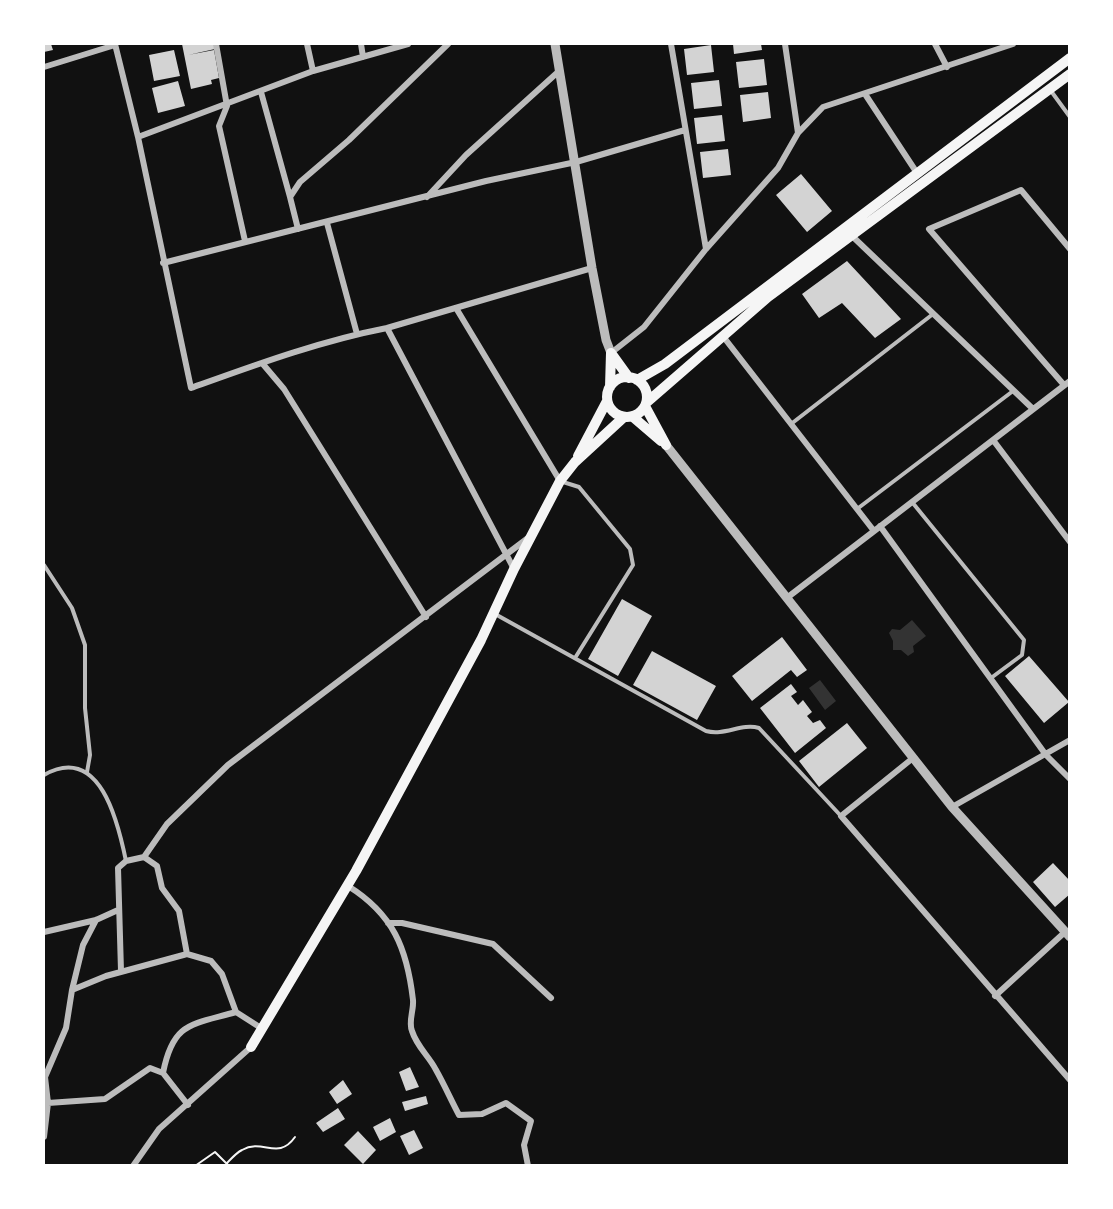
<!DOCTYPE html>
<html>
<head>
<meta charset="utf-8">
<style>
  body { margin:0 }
  #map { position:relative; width:1113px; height:1209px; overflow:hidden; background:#111; font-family:Rubik,sans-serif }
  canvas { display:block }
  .frame { position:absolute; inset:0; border:45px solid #fff; pointer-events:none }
</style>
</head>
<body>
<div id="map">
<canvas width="1113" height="1209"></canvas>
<div class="frame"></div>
</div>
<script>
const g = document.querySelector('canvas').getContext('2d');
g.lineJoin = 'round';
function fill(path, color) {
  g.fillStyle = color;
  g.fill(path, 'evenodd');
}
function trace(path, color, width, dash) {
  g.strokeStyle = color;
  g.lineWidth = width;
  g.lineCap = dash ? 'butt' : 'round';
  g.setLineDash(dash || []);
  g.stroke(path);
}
fill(new Path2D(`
  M912,620L926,636L913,646L914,652L908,656L901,650H893V641L889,633L892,629L900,630Z
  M820,680L836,701L825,710L809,688Z`), '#333');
fill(new Path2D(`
  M44,44H51L53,50L44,52Z
  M182,44H214L215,49L188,55L214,50L219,78L211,80L212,84L191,89Z
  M733,44H761L762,50L734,54Z
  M711,45L714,72L687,75L684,49Z
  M174,50L180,76L154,81L149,55Z
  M764,59L767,85L739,88L736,62Z
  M719,80L722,106L694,109L691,83Z
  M178,81L185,106L158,113L152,88Z
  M768,92L771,118L743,122L740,95Z
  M722,115L725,141L697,144L694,118Z
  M728,149L731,175L703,178L700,152Z
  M801,174L832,211L807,232L776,195Z
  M847,261L901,319L875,338L842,303L819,318L802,294Z
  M622,599L652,616L618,676L588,659Z
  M782,637L807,670L797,677L791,670L752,701L732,676Z
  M652,651L716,686L697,720L633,685Z
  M1029,656L1069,702L1044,723L1005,676Z
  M791,684L797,692L791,696L798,705L803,700L812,712L807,716L813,723L820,720L826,728L795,753L760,708Z
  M847,723L867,748L819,787L799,761Z
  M1053,863L1070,881V894L1055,907L1033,882Z
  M410,1067L419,1087L406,1091L399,1072Z
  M343,1080L352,1094L337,1104L329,1092Z
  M426,1096L428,1104L405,1111L402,1102Z
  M338,1108L345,1119L323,1132L316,1123Z
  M390,1118L396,1132L380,1141L373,1127Z
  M414,1130L423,1148L409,1155L400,1136Z
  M358,1131L376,1150L363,1164L344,1145Z`), '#d3d3d3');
trace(new Path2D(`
  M227,1163C231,1159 236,1153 242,1150C263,1138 278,1161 295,1137
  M195,1166L215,1152L229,1166`), '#f5f5f5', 2);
trace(new Path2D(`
  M1051,91L1070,117
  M791,424L933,314
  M563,482L579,487L630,549L633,565L575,658
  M912,502L1024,640L1022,655L991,678
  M857,509L1013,391
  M44,565L72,608L85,645V708L90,755L87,772
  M495,614L706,731C725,736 741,723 759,728L841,816
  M44,775C100,743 118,822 126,861`), '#bcbcbc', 4);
trace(new Path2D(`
  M115,44L138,137L191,388C255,365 320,341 387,328L592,268
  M216,44L227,106L219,126L245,241
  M307,44L313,71
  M361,44L363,57
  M671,44L706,249
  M785,44L798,133
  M935,44L947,67
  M44,67L115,45
  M261,92L290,197
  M865,94L917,173
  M138,137L313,71L408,44
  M427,197L466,155L558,72
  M327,223L357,334
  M298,229L290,197L300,182L349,140L448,44
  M851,235L1033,409
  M163,263L486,181L576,162L685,130
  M456,308L560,481
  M387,328L514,569
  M722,335L874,531
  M611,353L644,327L706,249L778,168L798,133L823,107L1013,44
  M262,363L284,389L426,617
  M1064,385L929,229L1021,190L1070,249
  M993,440L1070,542
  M880,526L1046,755L1070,779
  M788,597L1070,381
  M913,758L841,816L1070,1080
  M952,807L1070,740
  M144,857L157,866L162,888L179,911L187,954
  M348,886C393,914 407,948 413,1000C414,1010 408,1022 412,1031C417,1047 429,1056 436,1070C444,1084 451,1100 459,1115L482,1114L506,1103L531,1121L524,1145L528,1166
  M388,923H402L493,944L551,998
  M44,932L96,920L118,910
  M121,971L118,868L126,861L144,857L167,824L228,765L528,538
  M72,990L83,945L96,920
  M995,996L1065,932
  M163,1073C173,1022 191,1025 236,1012
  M48,1103L45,1077L66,1028L72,990L106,976L187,954L211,961L222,974L236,1012L261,1028
  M44,1137L48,1103L105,1099L150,1068L163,1073L188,1105
  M133,1166L159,1129L251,1047`), '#bcbcbc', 6);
trace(new Path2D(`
  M555,44L592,268L606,340L611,353
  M666,445L952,807L1070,937`), '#bcbcbc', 9);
trace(new Path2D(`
  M611,353L629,378
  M607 397a20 20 0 1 1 40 0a20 20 0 1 1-40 0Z
  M637,380L665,364L1070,58
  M610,387L611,353
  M646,403L768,297L1070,74
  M645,406L666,445
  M633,417L661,441
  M578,456L607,401
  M251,1047L356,871L481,640L514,569L560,481L575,462L624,417`), '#f5f5f5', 10);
</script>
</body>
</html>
